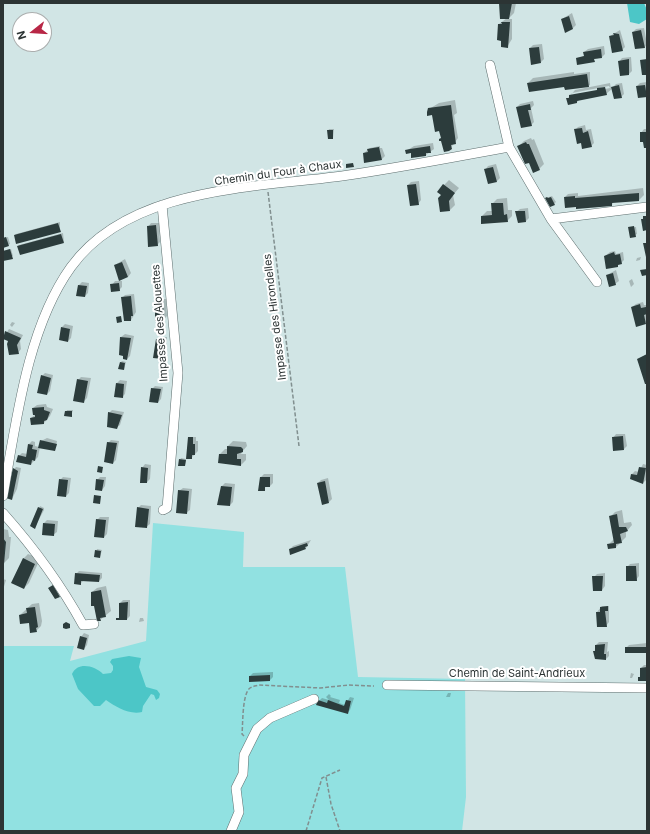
<!DOCTYPE html>
<html>
<head>
<meta charset="utf-8">
<style>
  body { margin:0 }
  #map { position:relative; width:650px; height:834px; overflow:hidden; background:#d1e5e5; font-family:Inter,sans-serif }
  canvas { display:block }
  .frame { position:absolute; inset:0; border:4px solid #2c3434; pointer-events:none }
  .north { position:absolute; left:12px; top:12px; width:40px; height:40px; box-sizing:border-box; background:#fff; border:1px solid #abaeae; border-radius:50%; rotate:253deg; font-size:11px; font-weight:700; line-height:16px; text-align:center; color:#2c3434 }
  .north::after { content:''; display:block; margin:auto; width:14px; height:18px; background:#b82746; clip-path:polygon(50% 0,100% 100%,50% 72%,0 100%) }
</style>
</head>
<body>
<div id="map">
<canvas width="650" height="834"></canvas>
<div class="frame"></div>
<div class="north">N</div>
</div>
<script>
const g = document.querySelector('canvas').getContext('2d');
g.lineJoin = 'round';
function fill(path, color) {
  g.fillStyle = color;
  g.fill(path, 'evenodd');
}
function trace(path, color, width, dash) {
  g.strokeStyle = color;
  g.lineWidth = width;
  g.lineCap = dash ? 'butt' : 'round';
  g.setLineDash(dash || []);
  g.stroke(path);
}
function drawText(font, color, halo, rows, align = 'center') {
  g.font = font + ' Inter,sans-serif';
  g.lineWidth = 4;
  g.setLineDash([]);
  g.textBaseline = 'middle';
  g.strokeStyle = halo;
  g.fillStyle = color;
  for (const [text, x, y, turn = 0] of rows) {
    g.save();
    g.translate(x, y);
    g.rotate((+turn || 0) * Math.PI / 180);
    g.textAlign = isNaN(turn) ? turn : align;
    if (halo) g.strokeText(text, 0, 0);
    g.fillText(text, 0, 0);
    g.restore();
  }
}
fill(new Path2D(`
  M153,523L244,532L243,567H345L358,677L465,679L466,797L462,831H3V646H74L70,661L146,641Z`), '#91e1e1');
fill(new Path2D(`
  M627,3H644L647,10V19L639,24L630,22Z
  M129,656L141,658L139,667L146,687L157,690L160,694L159,698L156,700L154,695L151,694L143,706L142,712C129,715 116,707 106,700L100,706H94L78,689L72,674C78,661 95,666 103,674L111,673L113,670V666L110,662L112,659Z`), '#4cc6c7');
fill(new Path2D(`
  M501,3H516L514,13L508,19H512V39L507,47L499,24L507,18Z
  M572,13L576,25L573,28L562,19Z
  M644,28L647,44L645,47L635,48L633,32L636,29Z
  M620,30L625,47L622,50L610,36Z
  M542,44L544,59L541,62L530,48L533,45Z
  M604,46L605,54L602,57L585,62L577,58L585,56L584,52L588,49Z
  M631,57L632,71L629,74L619,62L622,58Z
  M574,72V74L590,72V85L588,86H565L528,83L533,78Z
  M647,82V95L646,96L637,86L640,83Z
  M610,83L611,89L616,84L622,83L624,94L621,97L613,88L606,94L580,99L577,102L568,98L570,96L610,88L609,86L572,93L570,96L575,90Z
  M455,100L457,113L454,115L458,138L449,150L429,109L439,103Z
  M533,101L534,105L531,108L534,122L531,125L517,107L520,104Z
  M585,125L586,130L591,129L594,143L591,146L582,142L575,130L578,127Z
  M329,129H334L333,138L328,131Z
  M644,129H647V147L641,133Z
  M531,138L532,140L534,139L544,164L539,169L529,162L519,146L524,141Z
  M433,143L434,149L426,155L406,151L414,146Z
  M380,146V148H382L385,156L382,159L364,153L370,148Z
  M496,164L500,178L497,181L489,183L485,170L488,166Z
  M449,180L459,188L453,195L455,205L450,210L442,195L444,185Z
  M419,181L421,200L418,204L408,185L411,182Z
  M643,188L644,195L639,200L613,202L612,205L565,197L568,194L578,193V196Z
  M552,196L556,202L554,204L546,198Z
  M507,198L508,210H512V216L507,221L482,216L487,211H493L492,204L497,199Z
  M528,208L529,218L526,221L516,212L520,209Z
  M60,222V231L15,235L16,234Z
  M151,223H159L160,242L157,245L148,227Z
  M636,227L637,234L630,237L629,228Z
  M63,233L64,242L18,246L19,245Z
  M8,237L10,244L3,247V238Z
  M11,249L13,256L3,260V251Z
  M615,251L616,254L623,252L624,260L621,263L605,256L610,252Z
  M641,257L640,260L636,261L637,258Z
  M125,259L131,273L128,277L115,265Z
  M616,270L619,281L615,284L607,275Z
  M632,279L634,284L631,287L629,281Z
  M115,281H122V287L119,290L112,285Z
  M82,282L89,283L88,293L85,296L79,285Z
  M134,294L136,312L131,320L122,298L125,295Z
  M159,299H166L167,316L164,319L156,320L154,307Z
  M643,302L644,305H647V322L637,325L632,307L636,304Z
  M12,322L15,323L12,327L10,325Z
  M65,324L73,326L71,338L68,341L62,327Z
  M9,329L23,335L20,341L21,349L18,353L9,341L3,338Z
  M125,334L134,336L130,356L127,359L121,337Z
  M161,337H167L165,355L162,358L157,340Z
  M122,361L126,362L124,369L120,363Z
  M45,373L53,375L50,391L47,394L42,376Z
  M81,377L91,378L87,398L84,401L78,380Z
  M120,380L127,381L125,394L122,397L117,383Z
  M155,386L163,387L161,399L158,402L152,389Z
  M46,404L47,407L53,409L50,416L44,423L31,418L36,414L33,408L37,405Z
  M67,410H73L71,416L65,415Z
  M112,410L124,412L120,425L116,428L109,413Z
  M616,434H625L627,446L624,449L613,438Z
  M192,437H196V441H198V451L191,458L189,440Z
  M47,438L57,441L56,447H40L38,457L31,464L19,456L22,453L28,454L29,444L32,441L35,442V446L39,447L41,441Z
  M111,440L119,441L116,460L113,463L108,443Z
  M233,441L246,442L247,446L242,452L241,454H246V460L241,465L220,454L225,449H228V446Z
  M181,458L186,459L185,465L180,460Z
  M145,464L151,465L150,479L147,482L142,468Z
  M643,464L647,465V474L646,480L643,483L631,478L632,474L635,471L639,472Z
  M16,467L21,468L17,489L12,499L13,470Z
  M264,474H273V483L270,486H266L264,490L261,477Z
  M63,477L71,478L69,493L66,496L60,480Z
  M100,477H106L105,486L102,490L97,480Z
  M328,478L332,499L329,502L318,483L321,480Z
  M225,483L235,484L233,502L230,505L222,486Z
  M183,488L192,489L190,510L186,513L179,491Z
  M141,505L151,506L150,524L146,527L138,508Z
  M40,506L44,508V510L35,527Z
  M622,510L624,523L631,522L632,525L626,532V537L616,547L609,544L614,539L610,517L615,512Z
  M100,517H109L107,534L104,537L97,520Z
  M47,520L58,521L57,532L53,535L44,523Z
  M3,529L8,530L9,537H11L9,558L4,563Z
  M311,540L306,548L291,553L290,549L293,546Z
  M97,549L102,550L100,557L95,556Z
  M28,554L40,559L29,583L24,588L23,559Z
  M639,563V576L636,580L627,567L630,564Z
  M79,571L102,573V578L99,581H83L80,584L76,574Z
  M605,573V586L602,590L594,577L597,574Z
  M3,579L6,580L3,590Z
  M56,582L63,593L56,598L50,588Z
  M106,586L111,611L100,620L92,592L97,588Z
  M123,600H130V616L127,619L120,603Z
  M39,603L42,621L41,626L36,631L29,622L20,615L32,604Z
  M602,606H609V622L606,626L597,612Z
  M140,618H143L144,621L139,622Z
  M84,633L89,635L87,645L84,649L81,637Z
  M599,642H608L607,652L609,651V656L606,659L594,654L596,645Z
  M647,643V652L626,648L629,645Z
  M644,665H647V680L639,678L641,675V668Z
  M273,672V677L270,680L250,676L253,673Z
  M631,673L634,674L632,678H630Z
  M448,693H451L450,697H446Z
  M329,694L331,696L330,697L340,700L339,703L345,705L350,697L354,698L350,710L347,713L319,701L322,698L329,700L326,697Z`), '#0003');
fill(new Path2D(`
  M499,3H512L509,19H500Z
  M569,16L573,29L565,33L561,19Z
  M501,22H510L508,48L501,47V41L497,40L498,24H502Z
  M641,30L645,48L635,49L632,32Z
  M613,33L619,34L623,51L612,53L609,36L614,35Z
  M539,47L541,63L531,65L529,48Z
  M601,49L602,58L594,59L595,62L577,65L576,58L584,56L583,52Z
  M629,59V75L620,76L618,61Z
  M647,59V75H642L640,60Z
  M587,74L589,87L565,90L564,87L529,92L527,83Z
  M619,85L622,98L614,99L611,87Z
  M645,85L647,97L638,98L636,86Z
  M605,87L607,95L577,101V103L568,105L566,98H569V95L597,90V88Z
  M530,104L531,110H528L532,126L521,128L516,107Z
  M451,105L456,144L451,145L452,149L449,151L444,152L441,141H439V139L441,138L439,131L435,132L432,115L427,116V112L428,108Z
  M582,128L583,133L588,131L592,147L582,149L581,143L577,144L574,129Z
  M327,130H333V139H328Z
  M640,132H647V148H644L643,142H640Z
  M526,142L527,144H529L540,170L533,173L529,163L525,164L517,146Z
  M430,146L431,153H426V156L411,158V153L406,154L405,150L410,149Z
  M379,147L382,160L364,163L363,153L368,152L367,149Z
  M353,163L354,167L346,168V164Z
  M493,167L497,182L488,184L484,169Z
  M416,184L419,205L410,206L407,185Z
  M443,184L455,193L449,201L450,211L440,212L438,198L441,195L437,192Z
  M639,193V201L612,203V206L576,209V207L565,208L564,197L575,196V198Z
  M547,197L548,198L551,197L555,205L550,207L545,198Z
  M491,203H503L504,215L507,214L508,222L481,224V216L492,215Z
  M515,211H525L526,222L518,223Z
  M643,216H647V230L643,231L641,219H643Z
  M58,223L61,232L16,244L14,235Z
  M156,225L158,246L148,247L147,226Z
  M634,226L636,237L630,238L628,227Z
  M61,234L64,243L20,255L17,246Z
  M6,237L9,246L3,248V238Z
  M643,243H647V257H646Z
  M10,249L13,259L3,261V251Z
  M614,252L615,255L620,254L622,264L618,265V267L606,269L604,256Z
  M122,262L128,277L119,281L114,265Z
  M647,269V275L642,276L640,270Z
  M613,273L616,285L609,287L606,275Z
  M119,283L120,291L111,292L110,284Z
  M78,285L87,286L85,297L76,296Z
  M131,296L133,316H131V321H124L121,297Z
  M163,301L164,320L155,321V302Z
  M640,304L641,308L646,307L647,314L644,315L646,324L636,327L631,307Z
  M121,316L122,322L117,323L116,317Z
  M61,327L70,329L68,342L59,340Z
  M5,331L21,338L17,345L19,354L9,355L7,344L8,341L3,339Z
  M120,337L131,338L127,360L123,359V356L119,355Z
  M156,339L164,340L163,359L153,358Z
  M647,354V384H645L637,359Z
  M120,362L125,363L124,370L118,369Z
  M41,375L51,378L47,395L37,393Z
  M77,379L88,381L84,403L73,401Z
  M116,383L124,384L123,398L114,397Z
  M151,388L161,389L158,403L149,402Z
  M44,407V410L50,412L47,420L44,421V424L31,425L30,418L35,417V415H33L32,408Z
  M65,411H72V417L64,416Z
  M108,412L122,415L117,429L107,427Z
  M623,436L624,450L613,451L612,437Z
  M188,437H193V444H195V455H192V459H186Z
  M40,440L57,444L55,451L38,448Z
  M107,442L117,443L113,464L104,462Z
  M28,444L33,445L32,449L37,450L35,461L32,460L31,465L16,462L18,455L26,457Z
  M227,446L241,447L243,449V452L237,454V459H241V466L218,463L219,454H227Z
  M179,459L186,460L185,466H178Z
  M98,466L103,467L102,473L97,472Z
  M141,467L148,468L147,483H140Z
  M639,467L646,468L643,484L630,479L631,474L637,475Z
  M13,468L18,471L12,500L6,498Z
  M260,477H270V487H265V491H258Z
  M59,479L68,480L66,497L57,496Z
  M96,479L104,480L102,491L95,490Z
  M325,481L329,503L322,505L317,483Z
  M221,486L232,487L230,506L217,505Z
  M178,490L189,491L187,514L176,513Z
  M94,495L101,496L100,504L93,503Z
  M38,507L43,509L35,529L30,526Z
  M137,507L149,509L147,528L135,527Z
  M617,514L619,527H626L628,531L620,534L622,543L616,544V548L608,549L607,544L614,543L609,516Z
  M96,519L106,520L104,538L94,537Z
  M43,523L55,524L54,536L42,535Z
  M3,538L6,542L4,564H3Z
  M307,543L308,546L305,547L306,549L290,555L289,549Z
  M95,550L101,551L100,558L94,557Z
  M23,558L35,564L24,589L11,583Z
  M626,566H636L637,581H626Z
  M75,573L100,575L99,582L81,581V585L74,584Z
  M592,576H603L602,591H593Z
  M53,585L60,597L55,599L48,588Z
  M101,590L106,617L100,618L101,621H97L94,606H91V592Z
  M128,602L127,620H116V618H119V603Z
  M608,606V611H605L607,627H597L596,612H600V607Z
  M35,607L38,627L36,628L37,632L30,633L29,623L20,624L19,615L27,613L26,608Z
  M66,622L70,624V628L66,629L63,628V624Z
  M80,636L87,638L84,650L77,648Z
  M605,644L604,654H606V660L595,659L593,651H595V645Z
  M625,647H647V653H625Z
  M647,667V681H638V677H640V668Z
  M270,675V681L249,682V676Z
  M318,700L327,703L328,700L344,706L346,700L351,701L348,714L316,705Z`), '#2c3c3c');
const minor = new Path2D(`
  M490,65L509,147L551,219L597,282
  M162,205L178,373L167,508L163,510
  M551,219L647,207
  M3,496C16,423 27,328 71,267C129,187 253,188 342,176C398,168 454,157 509,147
  M3,513C35,549 60,583 83,625L94,624
  M387,685L647,688
  M231,831L239,812L236,788L243,774L244,755L257,729L270,718L314,699`);
trace(minor, '#5d6e6e', 10);
trace(new Path2D(`
  M268,192L299,446
  M244,736L242,734C243,724 242,694 250,688C253,686 256,686 259,685L320,688L349,685L374,686
  M326,777L331,804L340,831
  M306,831L322,778L340,770`), '#818f8f', 1.5, [4, 2]);
trace(minor, '#fff', 9);
drawText('11px', '#2c3434', '#fff', [
  ["Chemin du Four à Chaux",278,173,-8],
  ["Impasse des Hirondelles",275,317,-97],
  ["Impasse des Alouettes",160,323,-94],
  ["Chemin de Saint-Andrieux",517,674]
]);
</script>
</body>
</html>
